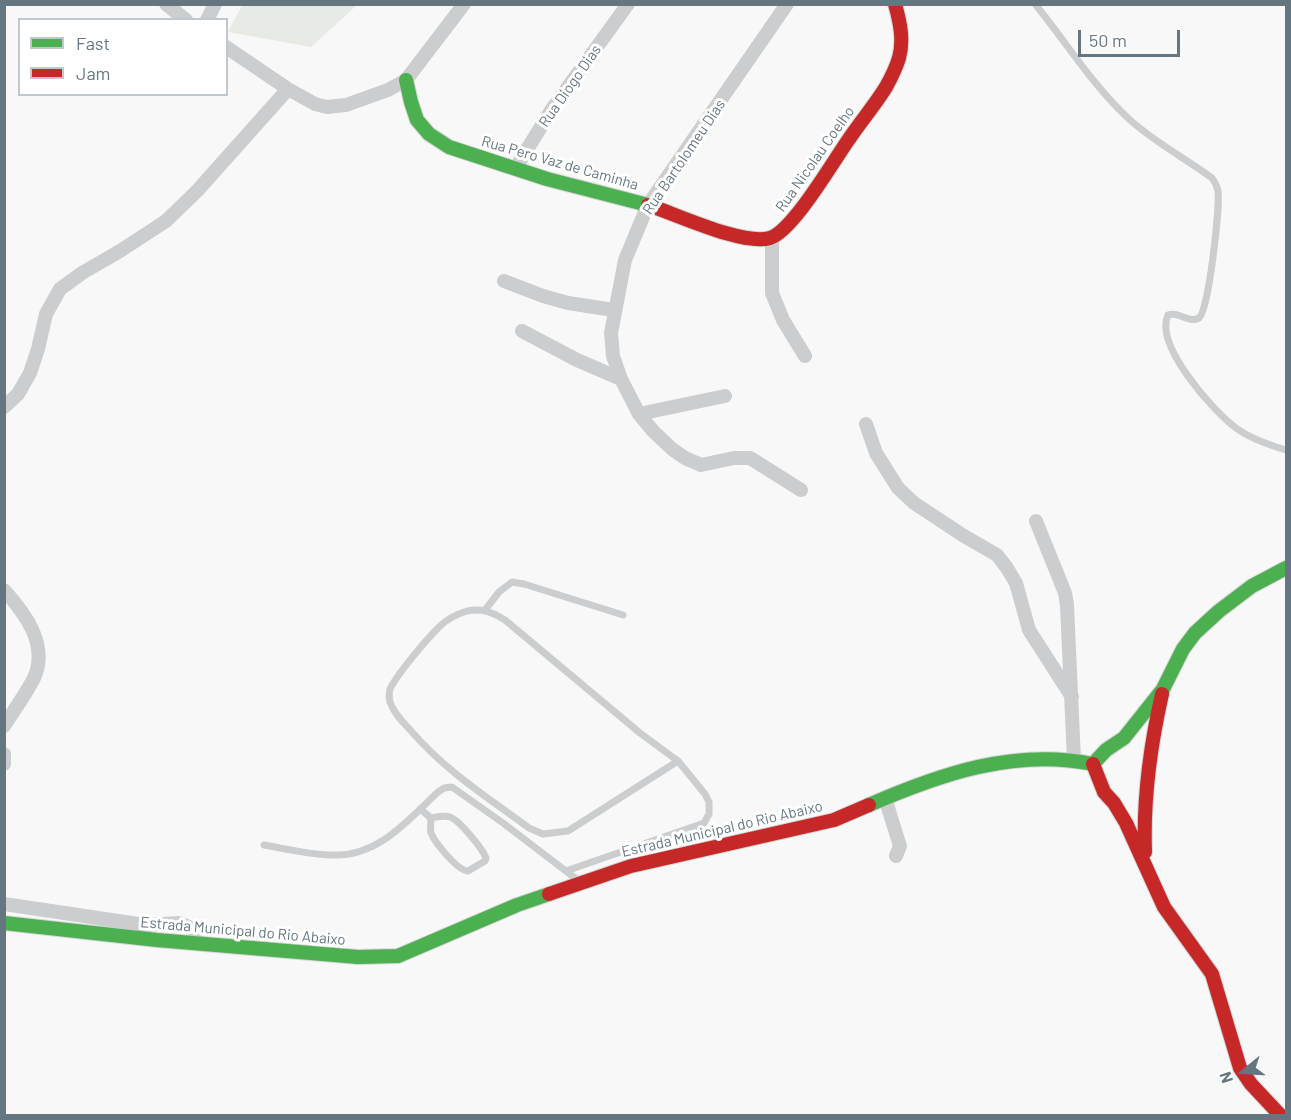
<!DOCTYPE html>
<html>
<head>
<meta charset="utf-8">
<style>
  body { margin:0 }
  #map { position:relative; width:1291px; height:1120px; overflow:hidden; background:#f8f8f8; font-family:Barlow,sans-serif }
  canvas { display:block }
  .frame { position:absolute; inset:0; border:6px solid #657681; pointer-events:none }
  .legend { position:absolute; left:18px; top:18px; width:210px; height:78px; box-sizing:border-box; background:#fff; border:2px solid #c1c8cd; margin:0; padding:8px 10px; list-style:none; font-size:18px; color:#657681 }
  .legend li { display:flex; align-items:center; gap:12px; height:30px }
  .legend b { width:30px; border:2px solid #c1c8cd }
  .north { position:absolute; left:1213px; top:1042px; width:60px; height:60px; -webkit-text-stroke:4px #fff; paint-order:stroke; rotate:252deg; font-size:16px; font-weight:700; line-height:24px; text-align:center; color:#657681 }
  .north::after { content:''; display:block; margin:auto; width:21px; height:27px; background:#657681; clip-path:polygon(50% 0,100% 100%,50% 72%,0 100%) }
  .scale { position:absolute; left:1078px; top:30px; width:102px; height:27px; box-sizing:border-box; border:3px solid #657681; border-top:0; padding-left:8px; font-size:18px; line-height:21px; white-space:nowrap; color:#657681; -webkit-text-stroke:4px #fff; paint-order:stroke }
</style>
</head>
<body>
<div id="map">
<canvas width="1291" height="1120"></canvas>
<div class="frame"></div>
<ul class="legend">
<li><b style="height:8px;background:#4caf50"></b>Fast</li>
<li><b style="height:8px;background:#c62828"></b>Jam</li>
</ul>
<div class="north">N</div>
<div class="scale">50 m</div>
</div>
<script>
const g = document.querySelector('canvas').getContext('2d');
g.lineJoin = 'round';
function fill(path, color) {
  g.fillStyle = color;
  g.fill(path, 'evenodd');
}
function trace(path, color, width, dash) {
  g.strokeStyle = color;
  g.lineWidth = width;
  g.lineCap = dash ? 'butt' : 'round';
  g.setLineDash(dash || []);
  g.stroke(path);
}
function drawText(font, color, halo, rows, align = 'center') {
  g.font = font + ' Barlow,sans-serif';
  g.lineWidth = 6;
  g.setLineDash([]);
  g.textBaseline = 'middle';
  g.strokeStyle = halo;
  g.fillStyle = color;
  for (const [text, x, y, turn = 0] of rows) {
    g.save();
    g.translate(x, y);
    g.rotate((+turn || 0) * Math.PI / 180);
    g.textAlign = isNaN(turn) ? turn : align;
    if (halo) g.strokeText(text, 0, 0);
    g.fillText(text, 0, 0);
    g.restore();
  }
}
fill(new Path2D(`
  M242,5V4L357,5L311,47L228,32Z`), '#e7eae5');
const fast = new Path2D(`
  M406,80L411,102L417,120L429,134L449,147L547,179L648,205
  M1093,764L1106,750L1124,738L1163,689L1183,649L1195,633L1219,611L1252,586L1286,568
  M869,805C940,774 1015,748 1093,764
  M4,923L157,940L358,957L398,956L517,905L549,894`);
const jam = new Path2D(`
  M648,205C676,214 743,246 770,238C793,231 834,160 849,139C861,121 875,105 886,87C891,78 896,68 899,58C904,40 900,22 895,4
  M1093,764L1104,792L1114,803L1126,823L1164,907L1212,974L1240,1068L1251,1084L1281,1116
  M1145,852C1143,798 1150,747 1162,694
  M549,894L631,866L834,820L869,805`);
trace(fast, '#d4d5d6', 16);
trace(jam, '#d4d5d6', 16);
trace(new Path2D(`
  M1035,4C1066,42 1093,86 1129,119C1154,142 1185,158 1212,178C1215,182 1217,186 1218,191C1220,206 1209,310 1199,318C1190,324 1178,311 1168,315C1154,345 1213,411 1236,428C1251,439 1269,445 1286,450
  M485,610L499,592L512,582L524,584L623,615
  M420,809L431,818C431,823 430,828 431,833C435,843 458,871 468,871L485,861L486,858C483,849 459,820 450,817C444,815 437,817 431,818
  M264,845C287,849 311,855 334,855C378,857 409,819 438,792L444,788L452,787L503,823L579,881
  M566,871L704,823L709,814V802L705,794L678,761L640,733L505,620C492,612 482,608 467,611C457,614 446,620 439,627C426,640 398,673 390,689C389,693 389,698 390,702C394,714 404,723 412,732C447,772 487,797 529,828L543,834L568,831L678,761`), '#cbcdce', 7);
trace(new Path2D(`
  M166,4L186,20
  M787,4L648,205L625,260L611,333L613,356L621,379L639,414L653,431L672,449L685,458L701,465L734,458H750L801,490
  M207,20L215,4
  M226,47L288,89L315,104L327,107L346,105L388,90L406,80L464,4
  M515,169L552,109L628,4
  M772,238V293L783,320L805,356
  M504,281L543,296L568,303L614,310
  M522,331L577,360L621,379
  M4,407L18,394L30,373L38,349L46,314L60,289L82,273L120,251L166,221L197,191L288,89
  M639,414L725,396
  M866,424L876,453L898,488L914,503L964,536L997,555L1007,568L1016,583L1029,630L1072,697
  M1036,521L1065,593L1067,605L1074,760
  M4,590C25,613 49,645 34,678C26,694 14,710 4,726
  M4,754V764
  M885,798L900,846L896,856
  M4,904L145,925L179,923L189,927L199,944`), '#cbcdce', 14);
trace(fast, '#4caf50', 14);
trace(jam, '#c62828', 14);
drawText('15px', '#657681', '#fff', [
  ["Rua Diogo Dias",570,86,-55],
  ["Rua Bartolomeu Dias",684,157,-56],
  ["Rua Nicolau Coelho",815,159,-55],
  ["Rua Pero Vaz de Caminha",560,163,16],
  ["Estrada Municipal do Rio Abaixo",722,829,-13],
  ["Estrada Municipal do Rio Abaixo",243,931,5]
]);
</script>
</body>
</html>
